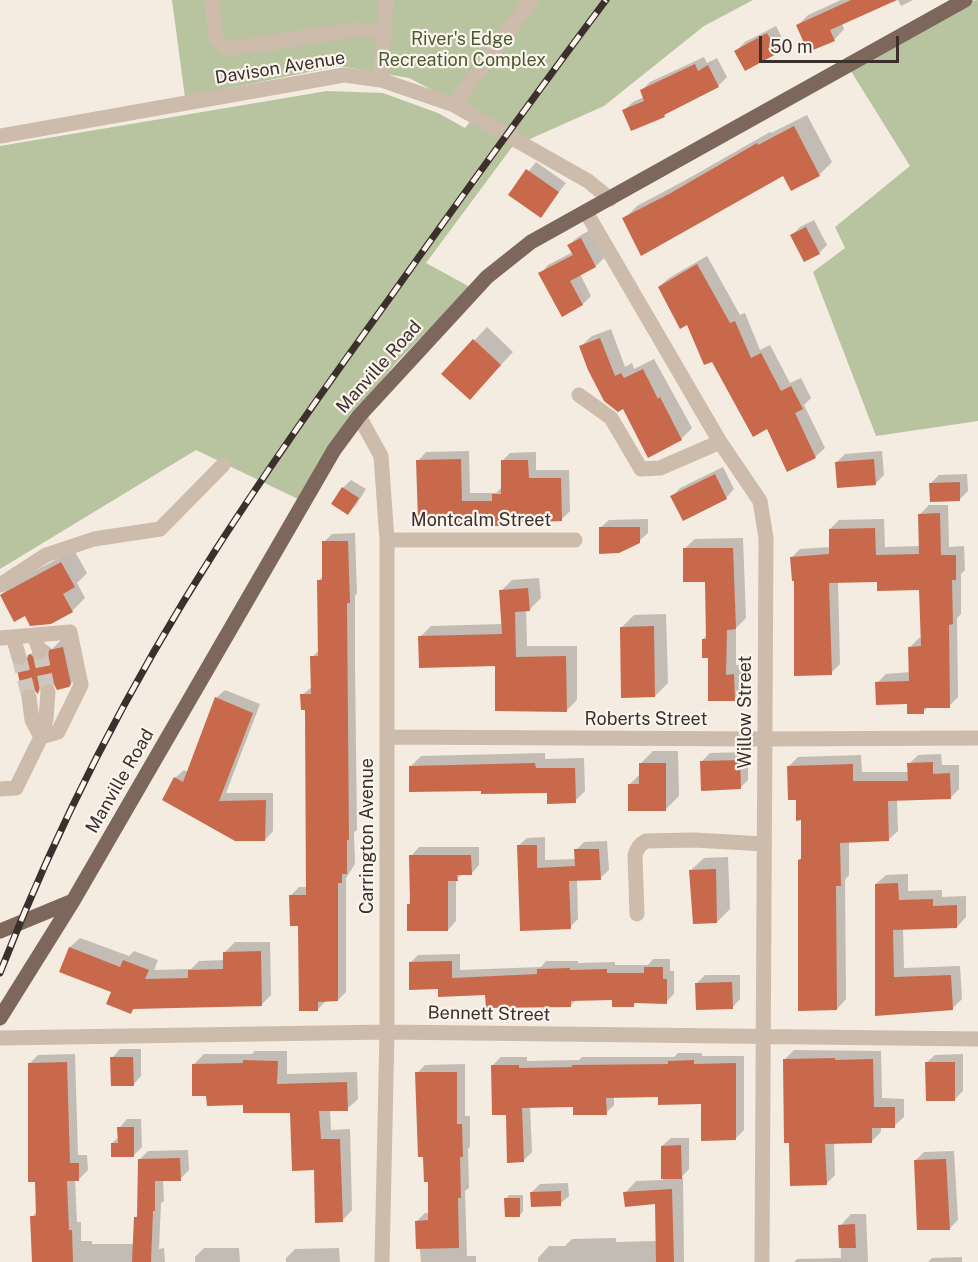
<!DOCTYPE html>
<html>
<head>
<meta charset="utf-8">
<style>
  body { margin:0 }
  #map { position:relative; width:978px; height:1262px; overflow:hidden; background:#f4ebe1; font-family:"Public Sans",sans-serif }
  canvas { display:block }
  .scale { position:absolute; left:759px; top:36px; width:140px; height:27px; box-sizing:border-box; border:3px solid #3b302b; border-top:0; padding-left:8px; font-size:18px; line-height:21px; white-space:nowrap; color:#3b302b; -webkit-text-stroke:4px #fbf5ee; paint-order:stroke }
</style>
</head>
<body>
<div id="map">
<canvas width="978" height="1262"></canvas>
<div class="scale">50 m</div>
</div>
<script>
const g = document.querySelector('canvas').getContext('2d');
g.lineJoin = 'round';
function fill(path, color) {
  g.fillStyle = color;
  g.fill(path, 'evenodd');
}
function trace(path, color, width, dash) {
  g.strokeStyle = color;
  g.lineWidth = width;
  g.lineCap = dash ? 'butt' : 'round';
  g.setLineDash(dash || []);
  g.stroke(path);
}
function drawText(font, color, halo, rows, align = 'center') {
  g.font = font + ' "Public Sans",sans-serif';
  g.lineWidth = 4.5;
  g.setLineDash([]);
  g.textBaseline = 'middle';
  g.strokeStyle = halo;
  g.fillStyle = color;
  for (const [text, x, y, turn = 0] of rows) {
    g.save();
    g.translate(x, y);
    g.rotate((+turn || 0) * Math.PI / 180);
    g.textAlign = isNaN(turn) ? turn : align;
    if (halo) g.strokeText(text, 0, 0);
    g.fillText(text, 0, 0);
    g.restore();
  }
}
fill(new Path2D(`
  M172,0H753L704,26L604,106L512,147L426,263L470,287L396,363L332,442L298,499L196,450L0,569V146L327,91L383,93L438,113L465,128L477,113L409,78L339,66L185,97Z
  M978,0V421L876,436L813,272L845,248L835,227L910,166L849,68L972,1Z`), '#b8c4a0');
fill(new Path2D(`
  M841,0H893L842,23L844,29L834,40L798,25L808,15Z
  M898,0H913L901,6Z
  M776,26L785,44L777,52L736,51L745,42Z
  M704,57L707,63L717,58L727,77L718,86L669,110L664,116L624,110L633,102L644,97L642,90L650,82Z
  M807,115L832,162L819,175L784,174L624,219L637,206L684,181L770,132L771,133Z
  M536,162L566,183L540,216L510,195Z
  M814,220L827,245L819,253L791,236L800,227Z
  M590,230L604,258L596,266L580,274L591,296L583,304L562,315L540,274L548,265L573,252L569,245L578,237Z
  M707,256L740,315L745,313L760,350L770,345L790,383L801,378L811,398L804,405L825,448L815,457L768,427L712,360L688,323L659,287L669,278Z
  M487,327L513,352L482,385L444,373Z
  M611,329L625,367L632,363L634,369L654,359L692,428L681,439L624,407L581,346L592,336Z
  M469,451L470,493H496L503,486L502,461L510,453L536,452V470H569L570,511L561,520L512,521L508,524L443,517L418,461L426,452Z
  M882,451L884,475L876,483L837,462L845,454Z
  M723,467L734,489L726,498L672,497L680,488Z
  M967,474L968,491L959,500L931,483L939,475Z
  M351,480L366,489L356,505L348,513L343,488Z
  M929,505H948L949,547L964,546L965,570L961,574V614L957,618L958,697L949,706H929L923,712L877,683L886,674L910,672V647L919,638H922L921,588L879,580L838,582L840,664L831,673L795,579L791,558L800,549L831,547L830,529L839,520L884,519L885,547L921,546L920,514Z
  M648,519V533L639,541L600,528L609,520Z
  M355,533L357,593L355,596V664L357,830L354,832L355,864L346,878V992L338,1000H327L318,1009L299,924L290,896L299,887H308L306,708L302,695L312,687V657L319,650L318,581L324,575V542L332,534Z
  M743,538L746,618L736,628V665H744V689L734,699L709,657L703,639L707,635L706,580L684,549L695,539Z
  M74,550L87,573L77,583L85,598L72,611L25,614L1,595L14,582Z
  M539,578L541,598L530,609H526L527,646H577V700L566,711L496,664L420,637L431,626L503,624L501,591L512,580Z
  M666,614L668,683L655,696L621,628L634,615Z
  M64,637L82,672L68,686L49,681L38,692L18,667L43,642L52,649Z
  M225,690L260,704L226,793H273V831L265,840L175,778L184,770L189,773L216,698Z
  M653,751H678L679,796L666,809L629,785L640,774V764Z
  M748,752V780L740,788L701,762L710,753Z
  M545,753V759L584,758L585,791L575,801L548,791L411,766L421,756Z
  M941,754L942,765H959V789L950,798L897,800L898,831L888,840L849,841V875L845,880L846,999L837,1009L799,860L803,857V819L789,766L798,757L861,755L862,772H909V764L918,755Z
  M545,837V860L576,859V850L584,842L607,841L609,870L600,878L577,879L578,919L570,927L518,846L527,838Z
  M419,847H479V865L471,874H463L456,879V921L448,930L408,905L412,901L411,856Z
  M728,857L730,909L717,922L691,870L704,858Z
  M908,874V891L942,890V897L966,896V917L957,927L903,928L904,968L960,966L962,999L952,1009L877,1014L876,884L886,875Z
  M80,938L129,956L134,951L158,960L154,970L191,969L199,961L225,960V952L235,942H270L271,995L261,1005L136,1007L131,1012L112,991L61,971L70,947Z
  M460,954V970L541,967L546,961H578V963L615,962V965H648L653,959H670V971H674V994L666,1002H636L633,1005L614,998L577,999L570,1006L439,988L410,963L418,955Z
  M705,975H740V999L732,1008L696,984Z
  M120,1049H141V1076L133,1085L112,1058Z
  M794,1050L881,1051L882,1098L904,1099V1117L894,1126H881V1132L871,1142H834L835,1175L826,1184L785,1059Z
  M255,1051H287V1074L357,1072L358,1099L347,1109L330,1110L331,1130L350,1129L352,1210L342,1221L316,1169L292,1111L244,1104L208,1094L193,1065L204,1054H252Z
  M678,1053H702V1056H744V1130L736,1138L702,1102L660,1096H614V1105L606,1113L574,1106H530L532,1152L523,1161L493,1065L501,1057H527V1061L579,1060L582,1057H674Z
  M75,1054L78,1155H87L88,1170L79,1179H75L77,1222H81V1241H92V1244H134L135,1218L139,1214V1160L148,1151L188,1150L189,1170L180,1179H163L164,1201L161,1203L159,1249L164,1248L165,1262H33L32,1217L37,1211L29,1064L38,1055Z
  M963,1054V1091L955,1099L926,1063L935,1055Z
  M465,1064V1116H470V1147L468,1149L469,1188L465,1191L467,1256H476V1262H421L417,1221L425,1213H430L429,1180L417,1073L425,1065Z
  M127,1119H141L142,1147L133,1156L112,1143L119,1137V1128Z
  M671,1138H689V1169L680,1179L683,1178L684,1262H538V1258L549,1246H565L572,1239L616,1238V1242L657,1241L656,1202L625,1193L636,1181L663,1180L662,1146Z
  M954,1151L958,1220L950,1228L916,1160L924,1152Z
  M568,1183L569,1196L560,1204L532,1192L540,1184Z
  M509,1195H523V1211L520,1215L506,1199Z
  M851,1214H866L868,1262H794L797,1259L841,1258L840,1226Z
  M204,1248H239L240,1262H195V1257Z
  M339,1248L340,1262H286V1258L295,1249Z
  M962,1257V1262H928L932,1258Z`), '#0003');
fill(new Path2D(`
  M851,0H897L830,30L835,41L808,52L796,25Z
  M767,33L778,53L745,71L734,51Z
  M695,64L698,71L708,65L719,87L664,115L665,117L631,131L622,110L644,101L640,90Z
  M794,126L820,176L791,191L783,176L641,256L622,218L669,194L757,143L758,145Z
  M526,169L559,192L541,218L508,195Z
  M806,227L820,254L804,262L790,235Z
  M581,238L596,267L570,281L583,305L562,317L538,273L573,255L567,245Z
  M697,264L730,323L735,321L751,358L761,353L781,391L791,386L803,409L795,413L816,458L787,472L767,429L753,437L712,362L704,365L687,325L680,329L658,287Z
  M600,338L615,376L621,373L624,378L643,369L658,399L660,397L682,440L648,458L623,409L618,412L604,401L588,370L579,346Z
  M473,339L501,365L470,400L441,374Z
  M461,459L462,501H492V494H501V460H528L529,478H561L562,521L509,523V526H481V524L442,526V519L418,520L416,460Z
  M874,459L876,485L837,488L835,462Z
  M715,474L727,499L683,521L670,496Z
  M960,482V501L930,502L929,483Z
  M342,487L359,498L348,515L331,504Z
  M940,513L941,555H956V580H952L953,624L949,625L950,708H924V714H907V704L876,705L875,682L909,681L908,647L921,646L919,590L877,591V582L829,583L832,675L794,676V581H792L790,557L829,554V529L875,528L876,555L919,554L918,514Z
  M599,527H640V543L619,553L599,554Z
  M322,541H348L350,603H347L349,840H347V874H342V883H338V1001L318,1002V1011H299L298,926H290L289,895H306L305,710H301L300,694H311L310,656H318L317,580H322Z
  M683,548H733L736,629L727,630L726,675L734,674L735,701H708V658H702V639H706L705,582H683Z
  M61,562L75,587L63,594L73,612L51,624L30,626L25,616L14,622L0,595Z
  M528,588L530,611L515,612L516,657L566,656L567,712L495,711V666L419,668L418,636L502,634L499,590Z
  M654,626L655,697L621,698L620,627Z
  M63,647L71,684L69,687L57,690L54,684L48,682L40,686L38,694L32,688L27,687L22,691L16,666L26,664L28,655L30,654L38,661H43L48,658L49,650Z
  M215,697L253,713L219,801L266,800L265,841H235L162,800L174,777L183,782Z
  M740,760L741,789L701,791L700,761Z
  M933,762V774L950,773L951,799L888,801L889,841L840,843L841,886H836L837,1010L798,1011V860L801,859V820L796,821V800H788L787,766L853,764V781H908L907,763Z
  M535,763L536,768H575L576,803L547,804V793L481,794V791L409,792V766Z
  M639,763H666V811H628V784H639Z
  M517,845H537V868L575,866L574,849H599L601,880L569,881L571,929L520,931Z
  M409,855H471L472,875H457L458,881H448V931H407V904H410Z
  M716,869L717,923L693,924L689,870Z
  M898,883L899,900L933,899V906L957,905V928L893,930L894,977L951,975L953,1010L875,1016V884Z
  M69,947L120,967L123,960L149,970L145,979L188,978V970L223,969V952L261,951L262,1006L133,1009L131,1014L106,1004L111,992L59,972Z
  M452,961V978L537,974V969L570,968V970L607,969V973H644V967H663V979H667V1004L634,1003V1007H612V1000L571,1001V1007L486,1008L485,995L438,997V989L409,990V962Z
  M732,982L733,1009L696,1010L695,983Z
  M110,1057H133L134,1086H111Z
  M835,1058V1060L873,1059L874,1107H895V1128H872V1143L825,1144L827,1185L790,1186L789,1143H784L783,1059Z
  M243,1060L278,1061L277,1084L347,1082L348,1111H319L321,1139H340L343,1222L315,1223L314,1170L292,1171L290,1113H243V1105L207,1106L206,1096H192V1064L243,1063Z
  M694,1060V1064L736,1063V1140L701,1141V1104L658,1105V1097L606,1098L607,1115H573V1107L522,1108L524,1162L507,1163L506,1115H492L491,1065H519V1068L572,1067V1065L668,1064V1061Z
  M67,1062L70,1163H79V1181H67L69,1230H72L73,1262H32L30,1216H36L35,1182H28V1063Z
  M925,1062H955V1101H926Z
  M415,1072H457V1124H462L463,1157H460L461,1198H458L459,1248L416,1249L415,1221L428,1220V1182H424L423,1157H418Z
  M117,1127H134V1157H111V1143H118Z
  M681,1145L682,1179H661V1146Z
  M180,1158L181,1181H155V1211H153L151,1262H132L134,1217H137L138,1159Z
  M946,1159L950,1230H917L914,1160Z
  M672,1189L674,1262H656L655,1204L625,1207L623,1192Z
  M561,1191V1206L531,1207L530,1192Z
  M504,1198H520V1217H505Z
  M855,1224L856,1248H839L838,1225Z`), '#c8694b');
trace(new Path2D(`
  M40,652L48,692
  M19,657L29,697`), '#cfc6bd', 15, [15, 8]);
trace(new Path2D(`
  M215,0L212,2L216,39L228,49L354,30L384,32
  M381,80L386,0
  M454,105L531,0
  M0,136L344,75L381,80L454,105L588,181L610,199
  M586,212L720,442L760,501L766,538L762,1262
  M579,395L611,418L641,469L660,468L720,442
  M359,416L381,456L387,540V1032L382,1262
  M387,540H575
  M0,585L46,555L94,539L160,529L223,465
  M34,635L40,652
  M13,637L19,657
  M0,638L70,632L81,685L58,732L41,737L32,720L29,697
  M387,737L764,739L978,738
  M0,789L16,788L41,737L46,719L48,692
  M637,914L635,855C637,848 640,844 646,841L694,840L764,844
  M0,1038L387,1032L978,1039`), '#cdbbac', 15);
trace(new Path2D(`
  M0,931L73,901L334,450L359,416L487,277L531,242L965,0
  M0,1018L73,901`), '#7d675c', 15);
const rail = new Path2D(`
  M0,973C57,826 130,684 215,551C270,465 329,382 389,299C460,199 532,99 606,0`);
trace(rail, '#3b302b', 7);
trace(rail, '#fbf5ee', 4.5, [14]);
drawText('18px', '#4a5a2e', '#fbf5ee', [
  ["River's Edge",462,39],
  ["Recreation Complex",462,60]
]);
drawText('18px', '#3b302b', '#fbf5ee', [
  ["Davison Avenue",280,68,-9],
  ["Manville Road",379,367,-48],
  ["Montcalm Street",481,520],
  ["Willow Street",745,712,-90],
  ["Roberts Street",646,719],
  ["Manville Road",120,781,-60],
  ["Carrington Avenue",367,836,-90],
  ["Bennett Street",489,1014,1]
]);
</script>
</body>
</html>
